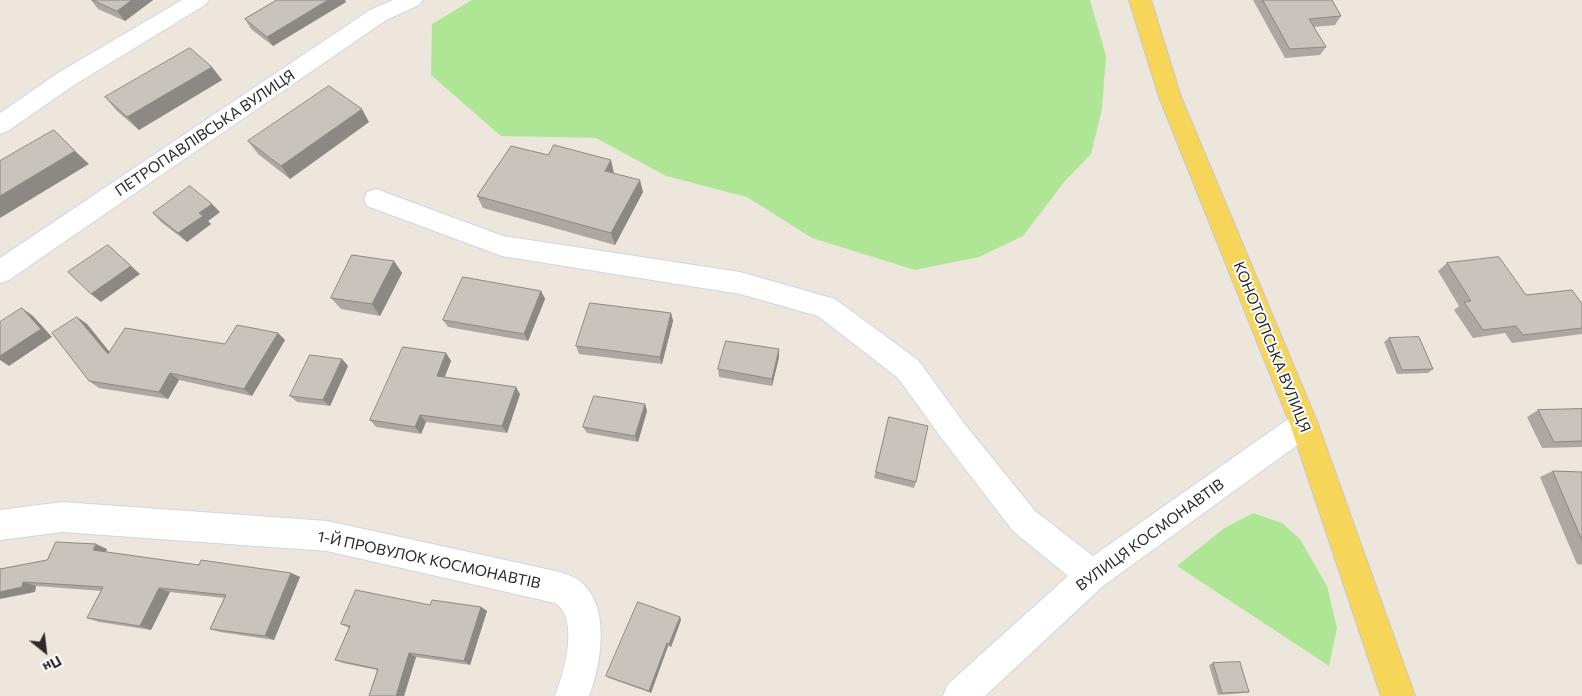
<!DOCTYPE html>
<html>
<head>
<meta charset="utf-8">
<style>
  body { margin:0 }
  #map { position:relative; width:1582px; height:696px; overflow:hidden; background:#ede6dc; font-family:Commissioner,sans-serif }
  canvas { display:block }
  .north { position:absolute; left:20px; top:626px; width:50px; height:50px; -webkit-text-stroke:4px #fff; paint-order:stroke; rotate:151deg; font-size:14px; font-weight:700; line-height:20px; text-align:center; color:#2a2a2a }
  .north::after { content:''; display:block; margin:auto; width:18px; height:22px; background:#2a2a2a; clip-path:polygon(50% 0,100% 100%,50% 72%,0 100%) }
</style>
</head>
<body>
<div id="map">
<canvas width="1582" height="696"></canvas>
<div class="north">Пн</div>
</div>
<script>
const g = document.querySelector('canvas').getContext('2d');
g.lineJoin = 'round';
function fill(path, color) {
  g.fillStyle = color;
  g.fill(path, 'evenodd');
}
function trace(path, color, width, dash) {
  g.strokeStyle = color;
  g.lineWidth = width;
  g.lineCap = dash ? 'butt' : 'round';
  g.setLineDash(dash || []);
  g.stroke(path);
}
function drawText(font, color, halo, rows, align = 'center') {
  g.font = font + ' Commissioner,sans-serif';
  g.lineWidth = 4;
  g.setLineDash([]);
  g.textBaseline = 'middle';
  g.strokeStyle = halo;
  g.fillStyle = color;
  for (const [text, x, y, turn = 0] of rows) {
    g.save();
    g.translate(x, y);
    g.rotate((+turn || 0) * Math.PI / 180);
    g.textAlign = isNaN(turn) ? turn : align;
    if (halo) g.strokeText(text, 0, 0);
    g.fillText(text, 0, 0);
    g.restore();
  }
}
fill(new Path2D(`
  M472,0H1090L1106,56L1102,109L1091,154L1065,181L1023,236L979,257L915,270L812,238L747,197L666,176L596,138L501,136L431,75L432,24Z
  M1253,513L1282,523L1300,539L1327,586L1337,628L1329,666L1177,566L1223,529Z`), '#afe696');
const minor = new Path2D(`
  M182,0H209L205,5L74,85L8,131L0,134V113L58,73Z
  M393,0H423L419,5L386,20L9,280L0,283V258L370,10Z
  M376,189L503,236L740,272L835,299L918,360L963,422L1035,511L1093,556L1294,415L1304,411L1314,415L1318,424L1314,433L1103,586L985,696H943L948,684L1068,576L1013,531L943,440L898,378L818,316L740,294L502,256L367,206L364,199L367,192Z
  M62,502L327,521L560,572C568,575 578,578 584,585C610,610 601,666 589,696H555C564,673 580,619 555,603L327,551L62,532L0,540V510Z`);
const major = new Path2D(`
  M1129,0H1151L1181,97L1318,424L1415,696H1381L1290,424L1159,97Z`);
trace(minor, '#d1d4e4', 2);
trace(major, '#c8c8c8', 2);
fill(minor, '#fff');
fill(major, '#f6d558');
fill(new Path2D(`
  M91,0H153L125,21L98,9Z
  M277,0H345L346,2L273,46L251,29L245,19Z
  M1253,0H1332L1341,16L1335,25L1314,27L1326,47L1320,55L1285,58Z
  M212,67L222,80L139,130L117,111L105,97Z
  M369,122L290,179L258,154L248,141Z
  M614,173L643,192L615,245L483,208L477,196Z
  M220,212L208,221L211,224L187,242L161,222L153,213Z
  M394,261L402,273L380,316L341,309L331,298Z
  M1447,263L1526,295L1582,304V334L1512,343L1505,333L1473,338L1454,310L1459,306L1438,271Z
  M541,291L545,299L528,341L448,327L443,320Z
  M671,313L673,321L662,364L579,354L576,346Z
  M77,317L87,324L109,352L225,344L278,333L285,340L252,396L179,380L168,399L99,388L89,381Z
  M1389,338L1433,369L1428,373L1397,374L1384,342Z
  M779,349V357L772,386L719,377L718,369Z
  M446,353L451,361L445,377L520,394L507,433L426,422L421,434L376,427L370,420Z
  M342,359L348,366L330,406L297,402L290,396Z
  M645,404L647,411L638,442L587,433L583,427Z
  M1582,409V447L1542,448L1527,417L1538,410Z
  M889,417L916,482L914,488L874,478Z
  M1553,471L1582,472V565L1577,564L1540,477Z
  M107,549L106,552L199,565L291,573L300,577L274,640L220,632L210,629L224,598L170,592L151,630L99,622L87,618L102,591L36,586L35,592L0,569Z
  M430,605L481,607L487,611L470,665L416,657L404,696H369L377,670L343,663L335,660L349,628L341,624Z
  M681,620L671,647L668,646L651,693L609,678L606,676Z
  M1213,663L1249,692L1244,693L1218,695L1209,665Z`), '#aca8a1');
fill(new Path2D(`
  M132,0H153L125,21L117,11Z
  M328,0H345L346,2L273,46L267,37Z
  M212,67L222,80L139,130L127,117Z
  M362,109L369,122L290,179L281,166Z
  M75,151L89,164L0,218V196Z
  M611,160L614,173L605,171Z
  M640,180L643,192L615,245L611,233Z
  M212,204L220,212L208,221L211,224L187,242L178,233L199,213Z
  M108,245L140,274L101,302L91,294Z
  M394,261L402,273L380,316L372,304Z
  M541,291L545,299L528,341L524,334Z
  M22,308L33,316L52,337L9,366L0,360V356Z
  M671,313L673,321L662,364L660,357Z
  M77,317L87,324L117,361L108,354Z
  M278,333L285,340L252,396L244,389Z
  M779,349V357L772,386V379Z
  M446,353L451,361L442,383L437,376Z
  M342,359L348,366L330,406L323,400Z
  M170,373L179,380L168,399L159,392Z
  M516,387L520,394L507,433L502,426Z
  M645,404L647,411L638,442L635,436Z
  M420,415L426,422L421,434L415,427Z
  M96,544L107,549L104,555L93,550Z
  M291,573L300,577L274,640L265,636Z
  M23,582L36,586L35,592L0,599V592Z
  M159,588L170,592L151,630L140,626Z
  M481,607L487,611L470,665L464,661Z
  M680,617L681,620L671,647L669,644Z
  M667,643L668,646L651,693L649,691Z
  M409,653L416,657L404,696H396Z`), '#8c8883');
const building = new Path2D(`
  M93,0H132L117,11Z
  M277,0H328L267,37L245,19Z
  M1263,0H1332L1341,16L1309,19L1326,47L1290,49Z
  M190,48L212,67L127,117L105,97Z
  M329,86L362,109L281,166L248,141Z
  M54,130L75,151L0,196V161Z
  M554,145L611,160L605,171L640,180L611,233L477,196L511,146L548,155Z
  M190,186L212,204L199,213L203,216L178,233L153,213Z
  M108,245L131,266L91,294L68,272Z
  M352,255L394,261L372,304L331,298Z
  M1499,257L1526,295L1572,290L1582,304V328L1523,335L1516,326L1483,330L1464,302L1471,301L1447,263Z
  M463,277L541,291L524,334L443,320Z
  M590,303L671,313L660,357L576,346Z
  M22,308L41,329L0,356V322Z
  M77,317L108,354L125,328L225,344L237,325L278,333L244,389L170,373L159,392L89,381L52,333Z
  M1419,337L1433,369L1402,370L1389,338Z
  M726,341L779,349L772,379L718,369Z
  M403,347L446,353L437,376L516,387L502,426L420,415L415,427L370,420Z
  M310,355L342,359L323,400L290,396Z
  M594,396L645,404L635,436L583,427Z
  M1582,409V441L1554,442L1538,410Z
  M889,417L928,426L916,482L876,472Z
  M1553,471L1582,472V540Z
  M56,542L96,544L93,550L199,565L201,560L291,573L265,636L210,629L226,595L159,588L140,626L87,618L103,587L23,582L22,587L0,592V569L47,560Z
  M356,590L430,605L432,600L481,607L464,661L409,653L396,696H369L378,669L335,660L350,626L341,624Z
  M638,602L680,617L669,644L667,643L649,691L606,676Z
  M1240,662L1249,692L1222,693L1213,663Z`);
fill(building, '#c8c3bb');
trace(building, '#8c8883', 1);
drawText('15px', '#2a2a2a', '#fff', [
  ["ПЕТРОПАВЛІВСЬКА ВУЛИЦЯ",205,133,-34],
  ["КОНОТОПСЬКА ВУЛИЦЯ",1272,347,68],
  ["ВУЛИЦЯ КОСМОНАВТІВ",1150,535,-36],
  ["1-Й ПРОВУЛОК КОСМОНАВТІВ",429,560,12]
]);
</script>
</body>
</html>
